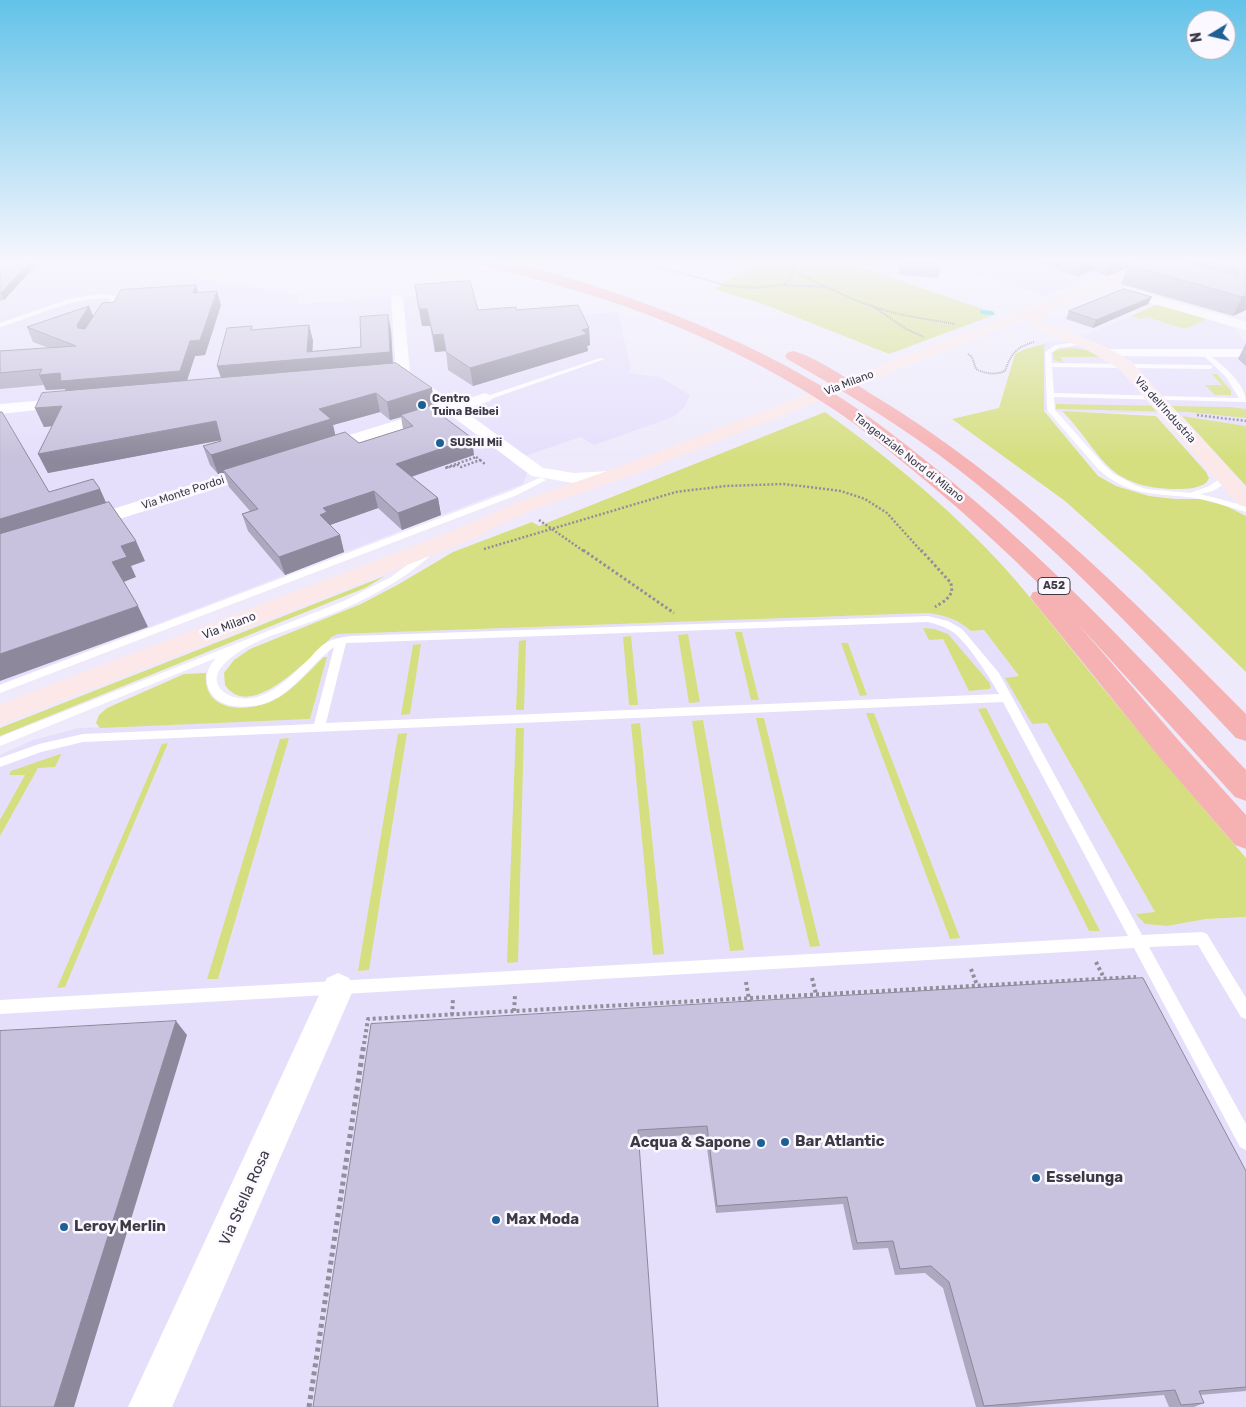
<!DOCTYPE html>
<html>
<head>
<meta charset="utf-8">
<style>
  body { margin:0 }
  #map { position:relative; width:1246px; height:1407px; overflow:hidden; background:#eeeafb; font-family:Rubik,sans-serif }
  canvas { display:block }
  .north { position:absolute; left:1186px; top:10px; width:50px; height:50px; box-sizing:border-box; background:#fbf9ff; border:1px solid #afadb5; border-radius:50%; rotate:261deg; font-size:14px; font-weight:700; line-height:20px; text-align:center; color:#3d3a45 }
  .north::after { content:''; display:block; margin:auto; width:18px; height:22px; background:#1e5f94; clip-path:polygon(50% 0,100% 100%,50% 72%,0 100%) }
</style>
</head>
<body>
<div id="map">
<canvas width="1246" height="1407"></canvas>
<div class="north">N</div>
</div>
<script>
const g = document.querySelector('canvas').getContext('2d');
g.lineJoin = 'round';
function fill(path, color) {
  g.fillStyle = color;
  g.fill(path, 'evenodd');
}
function trace(path, color, width, dash) {
  g.strokeStyle = color;
  g.lineWidth = width;
  g.lineCap = dash ? 'butt' : 'round';
  g.setLineDash(dash || []);
  g.stroke(path);
}
function drawText(font, color, halo, rows, align = 'center') {
  g.font = font + ' Rubik,sans-serif';
  g.lineWidth = 5;
  g.setLineDash([]);
  g.textBaseline = 'middle';
  g.strokeStyle = halo;
  g.fillStyle = color;
  for (const [text, x, y, turn = 0] of rows) {
    g.save();
    g.translate(x, y);
    g.rotate((+turn || 0) * Math.PI / 180);
    g.textAlign = isNaN(turn) ? turn : align;
    if (halo) g.strokeText(text, 0, 0);
    g.fillText(text, 0, 0);
    g.restore();
  }
}
fill(new Path2D(`
  M3,262H217L188,276L300,295L297,304L473,292L481,323L618,312L631,370L628,373L660,377L690,395L685,406L673,417L594,445L580,437L511,461L527,473L523,484L0,684V265Z
  M940,262H1103L1120,267L1045,296Z
  M1131,316L1141,319L1146,317L1185,329L1207,319L1234,328L1246,343V426L1168,414L1044,411V346L1048,343L1074,340Z
  M926,613L951,618L963,623L971,631L984,630L1019,676L1006,678L1032,724L1047,723L1155,912L1137,914L1145,924L1167,926L1206,919L1246,917V1407H0V755L33,740L79,728L310,719L333,636L338,634Z`), '#e6dffc');
fill(new Path2D(`
  M749,262H847L997,314L889,354L766,305L714,289L752,266Z
  M1158,304L1207,319L1185,329L1146,317L1141,319L1131,316Z
  M1048,343L1044,346V411L1098,476L1116,486L1149,496L1175,499H1200L1226,506L1246,516V672L1141,569L1065,501L952,419L999,408L1015,354L1025,349Z
  M1071,348L1086,350L1100,357H1060L1064,363L1054,360L1053,353L1055,350Z
  M1212,374H1217L1231,391V395H1215L1205,385H1222Z
  M1056,404L1229,407L1246,409V418L1188,412L1056,409Z
  M1062,411L1156,416L1206,472L1209,478L1207,482C1197,490 1182,489 1170,489C1103,485 1103,453 1062,411Z
  M825,412C881,452 937,498 986,548C1025,588 1058,633 1093,676C1143,737 1194,798 1246,858V917L1206,919L1167,926L1145,924L1136,914L1155,912L1047,723L1032,724L1005,678L1019,676L984,630L971,631C958,619 944,615 926,613L338,634L332,637C313,654 251,724 225,685L224,673L234,660L250,649L361,604L399,584L453,552L532,522L539,526Z
  M1182,416L1246,426V486Z
  M385,576L365,588L0,736V728Z
  M923,628L934,629L948,634L989,682L991,687L989,689L969,691L943,639L929,640Z
  M735,632H742L759,700H751Z
  M688,634L700,702L689,703L678,635Z
  M631,636L638,705H629L623,637Z
  M526,640L524,710H516L519,641Z
  M841,643H848L867,695L860,696Z
  M421,644L410,714L401,715L413,645Z
  M324,657H327L310,719L100,728L96,723L99,715L107,708L184,674L206,673C202,715 252,713 278,698C295,688 309,671 324,657Z
  M986,708L1100,931H1089L978,709Z
  M866,713H874L960,938L950,939Z
  M756,718H764L820,946L810,947Z
  M703,720L744,950L730,951L692,721Z
  M640,723L664,954L653,955L631,724Z
  M516,728H524L518,962L507,963Z
  M407,733L369,970L358,971L398,734Z
  M289,738L218,979H207L280,739Z
  M168,743L65,987L57,988L162,744Z
  M60,754L61,755L55,767L38,768L0,836V820L25,775H9L11,771Z`), '#d5df7f');
trace(new Path2D(`
  M982,312L992,313`), '#3dd9ea', 4);
trace(new Path2D(`
  M640,262L729,286L755,288L783,285
  M778,262C809,278 839,295 872,306C899,316 927,319 955,324
  M793,270L792,277L783,285L825,287
  M874,307L906,329L924,337
  M968,354L972,357L976,369C986,374 995,375 1005,371C1011,354 1016,347 1034,342`), '#928f9d', 2, [1, 1]);
trace(new Path2D(`
  M1197,415L1246,421
  M476,457L480,460L461,467L458,465L445,468Z
  M480,460L486,465
  M539,520L585,552
  M484,549L676,492L725,486L784,484L841,491L865,499L887,513L922,552`), '#928f9d', 2.5, [2, 2]);
trace(new Path2D(`
  M583,550L674,613
  M921,550L951,583L952,592L946,600L935,607`), '#928f9d', 3, [2.5, 2.5]);
trace(new Path2D(`
  M1096,962L1104,978
  M971,969L977,985
  M812,978L816,994
  M746,982L750,1005
  M514,1011L515,995
  M452,1015L453,999
  M364,1044L368,1019L1136,977`), '#928f9d', 4, [3, 3]);
trace(new Path2D(`
  M309,1407L364,1043`), '#928f9d', 5, [4, 4]);
fill(new Path2D(`
  M101,294L118,296L106,315L101,314L111,298C71,297 37,316 0,327V323L69,299Z
  M1084,341L1086,342V344L1059,348L1051,353L1052,363L1210,365L1213,367L1210,369L1052,367L1054,393L1239,398L1225,376L1203,355V353H1207C1221,364 1246,383 1246,402L1054,397L1055,410L1105,466L1114,474L1135,485L1146,489L1190,493L1207,487L1223,477H1229V481L1213,491L1200,494L1246,506V512C1232,508 1219,503 1205,500C1164,491 1134,501 1099,470L1047,410L1045,352L1055,345Z
  M600,358L605,359L488,400L481,398Z
  M539,478H542L546,480L517,495L0,693V685L511,491Z
  M434,545L439,548L437,550C401,583 359,604 313,621C284,632 250,640 227,661C199,686 234,706 260,696C280,689 296,671 311,657C316,651 321,645 328,642C335,638 343,637 350,636L928,616L948,621L962,629L999,673L1142,935L1202,932L1207,934L1246,998V1019L1241,1017L1198,945L1149,947L1246,1124V1150L1240,1147L1134,948L0,1014V1000L1128,936L1003,702L83,742L41,752L0,767V758L39,744L83,734L314,724L334,647C311,664 296,690 269,702C248,710 212,710 207,683C205,673 210,665 216,658L0,746V737L344,601L391,577ZM928,622C937,624 945,627 953,632C967,642 991,679 999,694L326,723L346,643H348Z`), '#fff');
fill(new Path2D(`
  M1126,288L1246,322V330L1122,295L1120,292Z
  M397,294L403,298L410,372L454,403L485,393L490,395L493,398L490,401L463,410L543,468L574,473L611,471L617,472L620,476L617,480L574,483L532,476L449,414L329,453H317L315,449L317,445L440,407L396,374L391,298Z
  M1108,349H1246V357L1103,356L1101,353Z
  M68,398L73,400L76,403L73,406L0,414V404Z
  M256,465L262,466L265,470L262,474L94,527L87,529L80,527L78,523L80,519Z
  M338,973L349,978L354,988L172,1407H128L327,978Z`), '#fff');
fill(new Path2D(`
  M1148,262H1166L1164,265L1047,311L1043,320L1045,323L1098,343L1131,361L1246,488V507L1239,505L1119,369L1086,349L1035,329L1028,318L630,476L529,511L483,533L481,536L0,725V704L448,533L515,503L616,468Z`), '#fce8e8');
fill(new Path2D(`
  M477,262C518,259 584,282 624,296C698,322 771,354 838,396C870,416 900,440 930,464C1045,555 1145,663 1246,770V801L1235,797L1078,624L1180,742L1246,815V849L1235,845L1160,758L1030,597L1033,592L1046,591C1002,547 957,506 909,467C881,444 854,422 824,403C768,367 708,338 646,314C591,293 536,279 479,265Z
  M793,351C815,356 852,382 873,395C1014,480 1130,597 1246,714V741L1236,738C1148,645 1061,549 959,470C905,428 847,393 787,359L785,356L787,353Z`), '#f6b2b3');
fill(new Path2D(`
  M897,262H941L938,278L900,275Z
  M1031,262H1131L1130,264L1134,263L1131,262H1246V310L1233,316L1121,284L1127,268L1106,276L1093,270L1078,276Z
  M0,264H37L4,300L0,301Z
  M415,285L478,310H516L589,328L590,345L587,346L588,351L473,386L448,370L446,351L435,352L430,326H422Z
  M198,293L221,305L205,355L195,356L187,381L221,378L217,366L253,330L309,325L313,341L312,351L361,347L391,330L393,364L435,406L434,407V410L474,455L411,477L438,498L441,515L402,530L378,508L330,525L340,535L344,552L285,575L248,531L242,514L250,511L229,487L224,473L218,474L210,465L203,446L221,441V440L48,473L38,454L52,426L44,427L35,408L66,391L65,389L46,390L44,385L0,389V351L49,348L33,342L27,327L89,306L93,316L114,302ZM380,412L390,420L401,417L403,429L359,443L335,435L333,425Z
  M1148,304L1093,328L1066,319L1069,311Z
  M1246,343V366L1238,359Z
  M371,1024L1246,1171V1391L1200,1395L1204,1403L1194,1407H1169L1164,1395L1017,1407H976L943,1288L925,1273L895,1275L888,1248L853,1250L843,1204L716,1213L705,1134L639,1138Z`), '#ada7bf');
fill(new Path2D(`
  M30,262H36L37,264L4,300L1,293Z
  M1089,262H1096L1093,270L1078,276L1082,264Z
  M1117,262H1131L1127,268L1106,276L1110,264Z
  M196,285L200,299L193,293Z
  M217,291L221,305L205,355L195,356L185,386L68,396L65,389L46,390L39,375L190,341Z
  M1246,295V310L1233,316L1242,297Z
  M1152,297L1148,304L1093,328L1096,320Z
  M89,306L95,320L83,340L77,325Z
  M419,309H427L430,326H422Z
  M388,315L391,330L393,368L223,383L217,366L307,352L309,325L313,341L312,358L390,352Z
  M589,328L590,345L587,346L588,351L473,386L470,368Z
  M443,334L446,351L435,352L433,335Z
  M432,388L435,406L434,407L436,421L401,415V417L390,420L387,402Z
  M376,393L380,412L333,425L336,438L223,470L224,473L218,474L211,455L319,409Z
  M62,406L70,424L44,427L35,408Z
  M216,421L222,440L48,473L38,454Z
  M472,438L474,455L399,481L396,464Z
  M100,489L109,509L0,543V519Z
  M374,491L378,508L330,525L320,515L323,508Z
  M438,498L441,515L402,530L398,513Z
  M340,535L344,552L285,575L279,557Z
  M136,541L145,561L131,566L136,577L121,583L112,562L121,546Z
  M138,606L148,627L0,681V654Z
  M176,1021L187,1035L74,1407H54Z`), '#8d889b');
const building = new Path2D(`
  M9,262H30L1,293H0V264Z
  M1074,262H1089L1082,264Z
  M1104,262H1117L1110,264Z
  M1137,262H1184L1238,275L1237,270L1206,262H1246V295L1242,297L1128,265Z
  M470,281L478,310L516,307V310L578,305L589,328L582,330L587,334L470,368L446,352L443,334L433,335L427,309H419L415,285Z
  M196,285L193,293L217,291L200,340L190,341L180,371L61,381L60,373L39,375L42,369L0,373V351L76,346L27,327L89,306L77,325L78,328L85,329L102,303L114,302L121,290Z
  M1124,289L1152,297L1096,320L1069,311Z
  M388,315L390,352L217,366L227,328L252,326L251,330L309,325L307,352L361,347L360,317Z
  M396,363L432,388L387,402L376,393L319,409L331,419L211,455L203,446L221,441L216,421L38,454L62,406L35,408L42,393Z
  M433,405V409L472,438L396,464L438,498L398,513L374,491L323,508L327,512L320,515L340,535L279,557L242,514L258,509L223,470L345,432L359,443L413,426L401,415Z
  M0,412H2L49,492L93,479L100,489L0,519Z
  M109,502L136,541L121,546L127,557L112,562L138,606L0,654V534Z
  M1143,978L1246,1171V1387L1199,1391L1204,1403L1181,1405L1175,1390L984,1406L949,1282L931,1266L900,1269L893,1241L857,1243L847,1197L717,1206L707,1126L638,1130L658,1407H313L371,1024Z
  M176,1021L54,1407H0V1031Z`);
fill(building, '#c9c2de');
trace(building, '#8d889b', 1);
const sky = g.createLinearGradient(0, 0, 0, 459);
sky.addColorStop(0, '#63c3e9');
sky.addColorStop(0.57, '#f7f6fd');
sky.addColorStop(1, '#f7f6fd00');
g.fillStyle = sky;
g.fillRect(0, 0, 1246, 459);
for (const [x, y, r, color] of [
  [422,405,5,"#1e5f94"],
  [440,443,5,"#1e5f94"],
  [785,1142,5,"#1e5f94"],
  [761,1143,5,"#1e5f94"],
  [1036,1178,5,"#1e5f94"],
  [496,1220,5,"#1e5f94"],
  [64,1227,5,"#1e5f94"]
]) {
  const dot = new Path2D();
  dot.arc(x, y, r, 0, 2 * Math.PI);
  g.fillStyle = color;
  g.fill(dot);
  trace(dot, '#fbf9ff', 2);
}
drawText('11px', '#3d3a45', '#fbf9ff', [
  ["Via Milano",849,383,-21],
  ["Via dell'Industria",1165,410,48],
  ["Tangenziale Nord di Milano",909,458,38],
  ["Via Monte Pordoi",183,493,-18]
]);
drawText('bold 11px', '#3d3a45', '#fbf9ff', [
  ["Centro",432,399],
  ["Tuina Beibei",432,412],
  ["SUSHI Mii",450,443]
], 'left');
for (const [x, y, w] of [
  [1054,586,32]
]) {
  const box = new Path2D();
  box.roundRect(x - w / 2, y - 8.5, w, 17, 4);
  g.fillStyle = '#fbf9ff';
  g.fill(box);
  trace(box, '#3d3a45', 1);
}
drawText('bold 11px', '#3d3a45', null, [
  ["A52",1054,586]
]);
drawText('12px', '#3d3a45', '#fbf9ff', [
  ["Via Milano",229,626,-21]
]);
drawText('bold 15px', '#3d3a45', '#fbf9ff', [
  ["Bar Atlantic",795,1142],
  ["Acqua & Sapone",751,1143,"right"],
  ["Esselunga",1046,1178],
  ["Max Moda",506,1220],
  ["Leroy Merlin",74,1227]
], 'left');
drawText('15px', '#3d3a45', '#fbf9ff', [
  ["Via Stella Rosa",245,1198,-66]
]);
</script>
</body>
</html>
